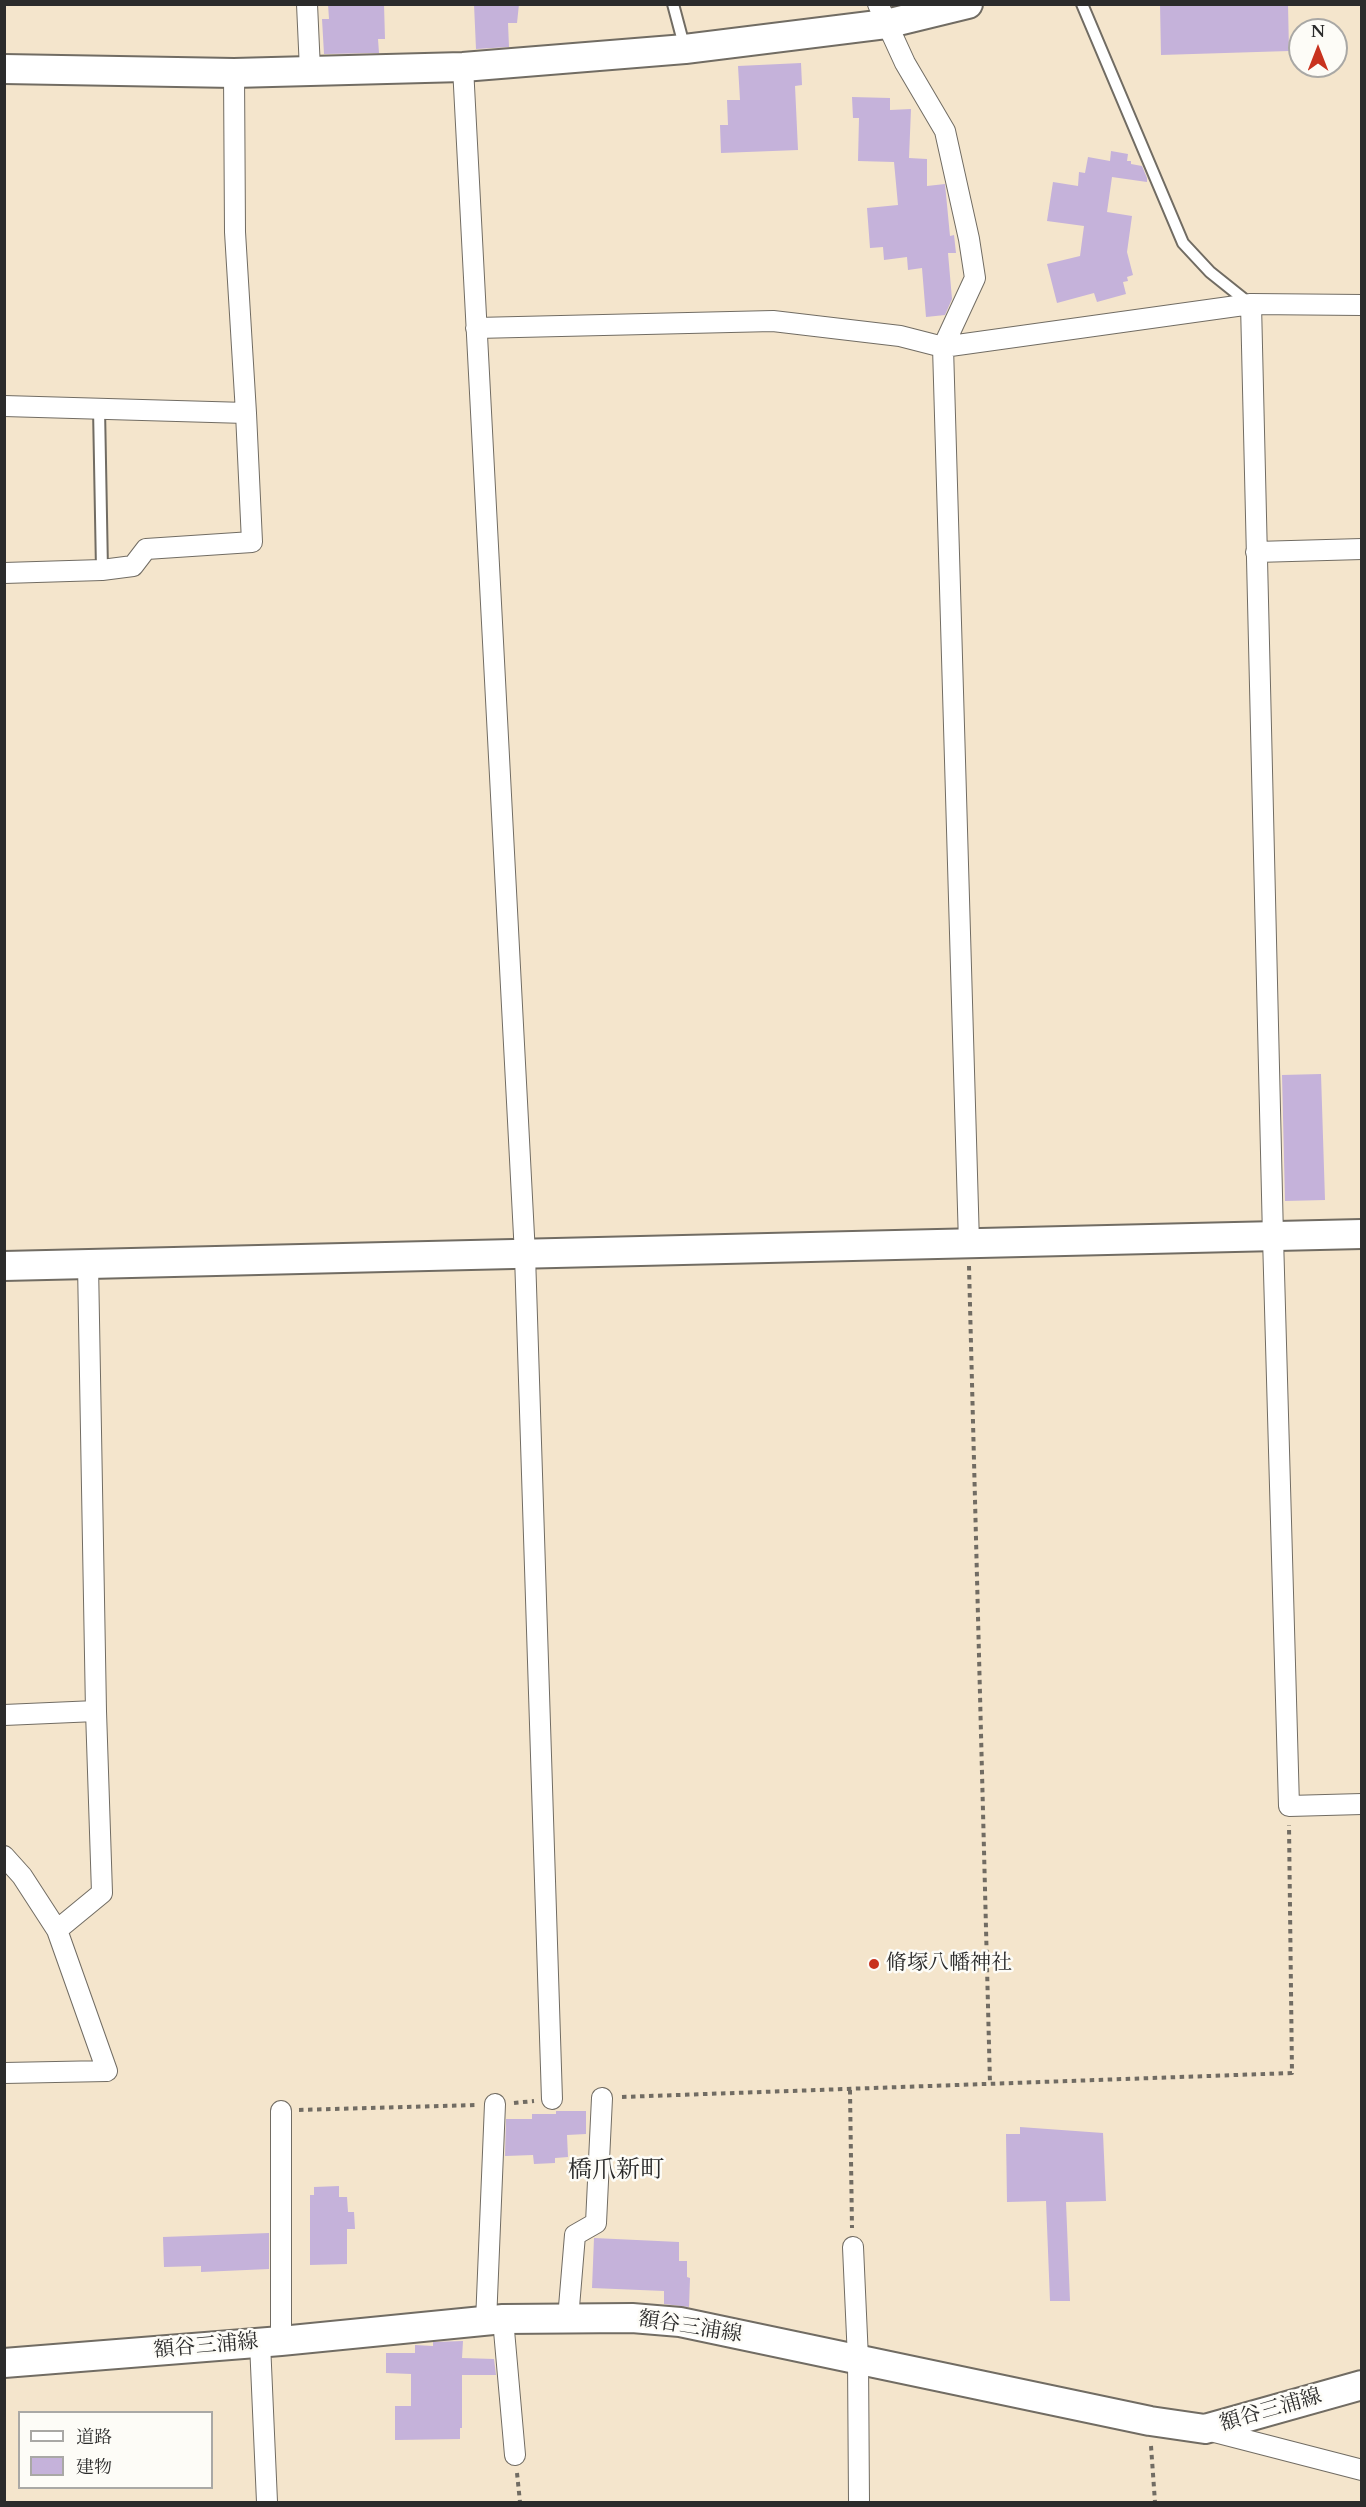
<!DOCTYPE html>
<html>
<head>
<meta charset="utf-8">
<style>
  body { margin:0 }
  #map { position:relative; width:1366px; height:2507px; overflow:hidden; background:#f4e5cc; font-family:Cardo,"Noto Serif JP",serif }
  canvas { display:block }
  .frame { position:absolute; inset:0; border:6px solid #2b2b2b; pointer-events:none }
  .legend { position:absolute; left:18px; top:2411px; width:195px; height:78px; box-sizing:border-box; background:#fdfcf7; border:2px solid #a9a8a5; margin:0; padding:8px 10px; list-style:none; font-size:18px; color:#2b2b2b }
  .legend li { display:flex; align-items:center; gap:12px; height:30px }
  .legend b { width:30px; border:2px solid #a9a8a5 }
  .north { position:absolute; left:1288px; top:18px; width:60px; height:60px; box-sizing:border-box; background:#fdfcf7; border:2px solid #a9a8a5; border-radius:50%; rotate:0deg; font-size:16px; font-weight:700; line-height:24px; text-align:center; color:#2b2b2b }
  .north::after { content:''; display:block; margin:auto; width:21px; height:27px; background:#c8321e; clip-path:polygon(50% 0,100% 100%,50% 72%,0 100%) }
</style>
</head>
<body>
<div id="map">
<canvas width="1366" height="2507"></canvas>
<div class="frame"></div>
<ul class="legend">
<li><b style="height:8px;background:#fff"></b>道路</li>
<li><b style="height:16px;background:#c5b2da"></b>建物</li>
</ul>
<div class="north">N</div>
</div>
<script>
const g = document.querySelector('canvas').getContext('2d');
g.lineJoin = 'round';
function fill(path, color) {
  g.fillStyle = color;
  g.fill(path, 'evenodd');
}
function trace(path, color, width, dash) {
  g.strokeStyle = color;
  g.lineWidth = width;
  g.lineCap = dash ? 'butt' : 'round';
  g.setLineDash(dash || []);
  g.stroke(path);
}
function drawText(font, color, halo, rows, align = 'center') {
  g.font = font + ' Cardo,"Noto Serif JP",serif';
  g.lineWidth = 5;
  g.setLineDash([]);
  g.textBaseline = 'middle';
  g.strokeStyle = halo;
  g.fillStyle = color;
  for (const [text, x, y, turn = 0] of rows) {
    g.save();
    g.translate(x, y);
    g.rotate((+turn || 0) * Math.PI / 180);
    g.textAlign = isNaN(turn) ? turn : align;
    if (halo) g.strokeText(text, 0, 0);
    g.fillText(text, 0, 0);
    g.restore();
  }
}
fill(new Path2D(`
  M328,4H384L385,39H378L379,53L324,54L322,19H329Z
  M474,4H519L517,23H508L509,47L476,49Z
  M1160,4H1288L1289,51L1161,55Z
  M801,63L802,85L795,86L798,150L721,153L720,125H728L727,100H740L738,66Z
  M852,97L890,98V110L911,109L909,158L927,159V186L945,184L950,236L954,235L956,253H948L952,299L945,315L926,317L922,268L908,270L907,257L884,260L883,247L870,248L867,208L898,205L894,162L858,161L859,118H853Z
  M1111,151L1128,154L1127,161H1131V164L1142,166L1147,178V182L1112,177L1107,212L1132,216L1127,252L1133,275L1127,277L1128,281L1123,282L1126,294L1097,302L1094,293L1057,303L1047,264L1080,256L1084,226L1047,221L1053,182L1078,186L1079,172L1085,173L1088,157L1110,161Z
  M1321,1074L1325,1200L1285,1201L1282,1075Z
  M556,2111H586V2134L567,2135L568,2157L555,2158V2163L534,2164L533,2155L505,2156L506,2119H532V2114H556Z
  M1020,2127L1103,2133L1106,2201L1066,2202L1070,2301H1050L1046,2201L1007,2202L1006,2134H1020Z
  M339,2186V2197H347L348,2212H354L355,2229H347V2264L310,2265V2195H314V2187Z
  M269,2233V2269L201,2272V2266L164,2267L163,2237Z
  M594,2238L679,2242V2261H687V2277L690,2278L689,2307L664,2304V2291L592,2288Z
  M463,2341L462,2358L494,2359L496,2375H462V2428H460V2439L395,2440V2406H411V2374L386,2373V2353H415V2345L433,2346V2342Z`), '#c5b2da');
const lane = new Path2D(`
  M673,4L685,49
  M1082,4L1183,243L1210,272L1250,304
  M99,408L102,570`);
const street = new Path2D(`
  M307,4L310,70
  M878,4L905,63L945,131L969,239L975,278L943,347L969,1243
  M463,67L525,1255L552,2099
  M1251,304L1273,1237L1289,1806L1362,1804
  M476,328L773,321L900,336L943,347L1251,304L1362,305
  M4,406L246,413L235,232L234,73
  M1256,552L1362,549
  M4,573L102,570L133,566L146,549L252,542L246,413
  M4,1715L96,1711L88,1264
  M4,1856L22,1876L57,1930L107,2071L4,2073
  M57,1930L102,1893L96,1711
  M281,2111V2341
  M853,2247L858,2359L859,2502
  M503,2319L515,2455
  M568,2319L575,2235L596,2223L602,2098
  M486,2322L495,2104
  M260,2343L267,2502
  M1207,2430L1362,2470`);
const secondary = new Path2D(`
  M4,69L234,73L463,67L685,49L886,24L968,4
  M4,1266L1362,1234
  M4,2363L281,2341L503,2319L632,2318L680,2322L1150,2421L1205,2429L1362,2385`);
trace(lane, '#716c63', 14);
trace(street, '#716c63', 22);
trace(secondary, '#716c63', 32);
trace(new Path2D(`
  M969,1266L990,2084
  M850,2090L852,2228
  M622,2097L1292,2073L1289,1825
  M514,2103L534,2101
  M299,2110L477,2105
  M1151,2446L1155,2502
  M517,2473L520,2502`), '#716c63', 4, [4.5, 4.5]);
trace(lane, '#fff', 10);
trace(street, '#fff', 20);
trace(secondary, '#fff', 28);
for (const [x, y, r, color] of [
  [874,1964,6,"#c8321e"]
]) {
  const dot = new Path2D();
  dot.arc(x, y, r, 0, 2 * Math.PI);
  g.fillStyle = color;
  g.fill(dot);
  trace(dot, '#fdfcf7', 2);
}
drawText('21px', '#2b2b2b', '#fdfcf7', [
  ["脩塚八幡神社",886,1964]
], 'left');
drawText('21px', '#2b2b2b', '#fdfcf7', [
  ["額谷三浦線",690,2328,9],
  ["額谷三浦線",206,2347,-5],
  ["額谷三浦線",1271,2411,-16]
]);
drawText('24px', '#2b2b2b', '#fdfcf7', [
  ["橋爪新町",616,2171]
]);
</script>
</body>
</html>
